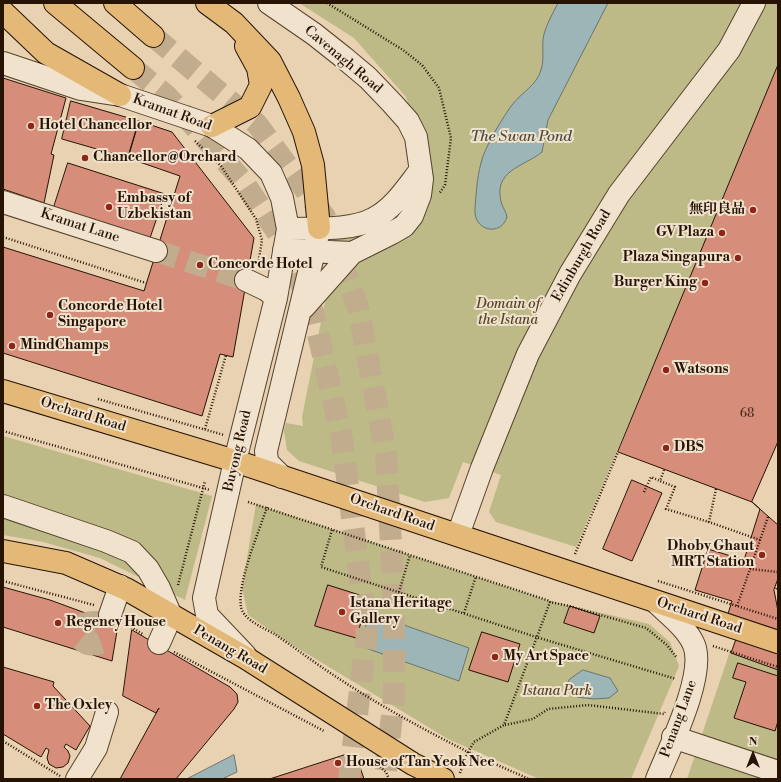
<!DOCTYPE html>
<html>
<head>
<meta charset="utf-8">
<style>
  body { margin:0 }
  #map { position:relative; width:781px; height:782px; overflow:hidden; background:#e8d2b1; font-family:"Libre Bodoni",serif }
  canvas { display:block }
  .frame { position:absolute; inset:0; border:4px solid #261304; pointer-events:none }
  .north { position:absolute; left:733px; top:734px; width:40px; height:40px; -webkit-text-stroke:3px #f0e2cc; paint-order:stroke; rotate:0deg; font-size:11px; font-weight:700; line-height:16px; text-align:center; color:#261304 }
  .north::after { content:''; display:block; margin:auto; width:14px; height:18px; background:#261304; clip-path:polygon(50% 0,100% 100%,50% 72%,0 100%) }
</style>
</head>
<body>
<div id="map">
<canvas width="781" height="782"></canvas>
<div class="frame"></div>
<div class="north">N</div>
</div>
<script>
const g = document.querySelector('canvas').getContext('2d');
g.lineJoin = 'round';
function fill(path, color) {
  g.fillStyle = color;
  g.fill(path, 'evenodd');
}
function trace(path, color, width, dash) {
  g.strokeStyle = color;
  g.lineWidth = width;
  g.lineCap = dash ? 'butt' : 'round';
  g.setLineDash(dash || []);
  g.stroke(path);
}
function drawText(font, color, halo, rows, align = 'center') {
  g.font = font + ' "Libre Bodoni","Noto Serif SC",serif';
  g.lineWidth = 4;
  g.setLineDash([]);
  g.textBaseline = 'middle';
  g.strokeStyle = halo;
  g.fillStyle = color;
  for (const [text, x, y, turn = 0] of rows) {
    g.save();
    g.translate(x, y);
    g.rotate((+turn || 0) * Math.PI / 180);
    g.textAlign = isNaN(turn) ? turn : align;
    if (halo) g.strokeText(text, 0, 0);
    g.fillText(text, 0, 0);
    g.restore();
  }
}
fill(new Path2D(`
  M299,3H778V76L576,547L496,522L489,512L501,475L463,462L449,498L425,502L299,461L287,450L284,431L286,423L303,426L302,417L340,226L388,214L423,147L406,97L354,38Z
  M3,436L212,496L185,600L100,558L43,542L3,535Z
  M256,504L550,601L649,624L670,642L679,666L631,779H539L448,739L286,641L248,615L242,588Z
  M730,651L778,667V779H687Z`), '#bdba87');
const water = new Path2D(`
  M558,3H608L548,120L542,152C524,167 491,170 502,205C504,209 506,212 507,217C501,237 473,231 475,209C476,194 477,178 481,163C484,148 503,117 512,105C521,93 537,85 541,70C545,58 541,45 544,34C547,23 553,13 558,3Z
  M370,613L469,648L459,681L360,646Z
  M583,670L610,678L618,691L609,698L594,699L577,697L566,687L569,680Z
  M234,755L237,772L222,779H187Z`);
fill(water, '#9cb5b7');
trace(water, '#6d746f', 1);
const building = new Path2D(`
  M778,65V525L752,502L618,452Z
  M3,78L66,98L51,154L54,155L44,203L3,189Z
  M71,101L139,121L128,158L62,139Z
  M139,121L172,132L254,238L233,357L220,354L202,416L3,353V247L144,291L180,176L128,158Z
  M68,163L165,194L150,238L54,207Z
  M778,442V670L731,653L741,625L726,620L732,601L695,590L708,549L744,560L760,509L752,502Z
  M632,480L662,493L632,561L603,549Z
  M778,579V611L774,590Z
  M328,585L369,598L356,638L315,626Z
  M3,587L50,600L118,625L112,661L3,627Z
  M570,606L600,616L594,633L564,623Z
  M132,630L230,687L237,694L238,702L234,709L176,779H120L159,708L156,713L123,696Z
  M482,632L520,644L508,682L469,670Z
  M738,663L778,676V721L775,731L734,718L746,682L733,678Z
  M3,667L54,682L53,686L90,726L76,750L66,744L64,747L68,751L70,756L68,763L63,767L56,768L49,764L47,758L49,750L46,748L41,757L3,734Z
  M348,754L354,760V768L360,767L364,779H270Z`);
fill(building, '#d68d7a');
trace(building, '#261304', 1);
trace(new Path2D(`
  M156,251L246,280
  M101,643C92,646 87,645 80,639C76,627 85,621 96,622L105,631`), '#c1ac8e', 22, [22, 11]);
trace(new Path2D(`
  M153,36L257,124L325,217L358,307L386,454L394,599V697L385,779
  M133,68L168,97L243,181L283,241L313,312L342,439L367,634L349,779`), '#c1ac8e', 22, [22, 11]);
const minor = new Path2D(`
  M269,3L314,34L343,57L368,78L392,103L408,121L416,137L422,179L420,195L412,216L404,226L392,233L352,253L284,250
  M3,63L81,89L120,95L212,126L248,149L271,173L282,198L288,229L276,298L235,461L204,598L207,615L245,655
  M3,202L156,251
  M288,229C312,228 351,231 373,219C393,209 406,189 419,172
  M246,280L267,290L276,298
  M304,307L352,253
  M282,477L267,462L266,451L317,239
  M3,506L106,541L132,552L148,569L159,588L171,616L159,643
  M458,535L482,468L528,354L570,274L619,194L729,50L754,3
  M656,602C669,615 687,628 694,645C706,675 669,749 657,779
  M110,615L120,586
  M673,737L778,772
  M77,779L96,748L107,712`);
const major = new Path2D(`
  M3,391L235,461L778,642
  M3,551L66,563L126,589L246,658L413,764L443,779`);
const highway = new Path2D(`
  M55,3L133,68
  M115,3L153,36
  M207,3L234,23L270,61L289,98L304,132L313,165L319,228
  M3,12L46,53L120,95
  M212,126L250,107L261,85L258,68L246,46`);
trace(minor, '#56432f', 24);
trace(major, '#261304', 24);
trace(highway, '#261304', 24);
trace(new Path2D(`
  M327,3L403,50L422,65L439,88L451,138L445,185L439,194
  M195,141L221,166L256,219L262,240L258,265
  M3,237L146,283
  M98,399L224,435
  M205,429L226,355
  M3,431L210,490
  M664,470L660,481L675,487L666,509L709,522
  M716,489L709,522L760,540
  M644,492L651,477L660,481
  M248,502L550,601V602L569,606L646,628L667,645L677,658
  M267,507C259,532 237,582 241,607C244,621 265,628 276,635C298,650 319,666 341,680C382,707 425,730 468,752L474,742L504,725L550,602
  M332,530L321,567L536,637L676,679
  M575,554L618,452
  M750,569L768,517
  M3,581L94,605
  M658,581L778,619
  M178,585L205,481
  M776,589L778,586
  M399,592L410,555
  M737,606L750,569L778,572
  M464,613L476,576
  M126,624L144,635
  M713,646L778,667
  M174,652L324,731
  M505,725L533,719L548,709L588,705L664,714L665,712
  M3,741L60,776
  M380,767L386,772L389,779
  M460,773L468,752L529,779`), '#261304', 2.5, [1, 2]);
trace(minor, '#f0e2cc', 22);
trace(major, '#e4b978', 22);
trace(highway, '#e4b978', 22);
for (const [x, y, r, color] of [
  [31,126,4,"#8f2418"],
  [85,158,4,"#8f2418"],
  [109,207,4,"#8f2418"],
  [753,210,4,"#8f2418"],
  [722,233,4,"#8f2418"],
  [738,258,4,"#8f2418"],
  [200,265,4,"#8f2418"],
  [705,283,4,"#8f2418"],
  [50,315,4,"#8f2418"],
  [12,346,4,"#8f2418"],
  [666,370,4,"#8f2418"],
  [666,448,4,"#8f2418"],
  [762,555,4,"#8f2418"],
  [342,612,4,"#8f2418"],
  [58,623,4,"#8f2418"],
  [495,657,4,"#8f2418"],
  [37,706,4,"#8f2418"],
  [338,763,4,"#8f2418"]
]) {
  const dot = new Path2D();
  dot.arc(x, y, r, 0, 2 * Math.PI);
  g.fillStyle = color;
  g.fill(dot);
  trace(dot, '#f0e2cc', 1.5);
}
drawText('12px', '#523222', null, [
  ["68",747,414]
]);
drawText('14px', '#261304', '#f0e2cc', [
  ["Cavenagh Road",343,60,40],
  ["Kramat Road",172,113,20],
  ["Kramat Lane",80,226,18],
  ["Edinburgh Road",582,256,-60],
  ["Orchard Road",83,415,17],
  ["Buyong Road",238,451,-77],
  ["Orchard Road",392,513,19],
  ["Orchard Road",699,616,18],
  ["Penang Road",230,650,30],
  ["Penang Lane",679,719,-70]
]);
drawText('bold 14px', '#261304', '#f0e2cc', [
  ["Hotel Chancellor",39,126],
  ["Chancellor@Orchard",93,158],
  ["Embassy of",117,199],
  ["Uzbekistan",117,215],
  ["無印良品",745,210,"right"],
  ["GV Plaza",714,233,"right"],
  ["Plaza Singapura",730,258,"right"],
  ["Concorde Hotel",208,265],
  ["Burger King",697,283,"right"],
  ["Concorde Hotel",58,307],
  ["Singapore",58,323],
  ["MindChamps",20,346],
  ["Watsons",674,370],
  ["DBS",674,448],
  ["Dhoby Ghaut",754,547,"right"],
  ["MRT Station",754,563,"right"],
  ["Istana Heritage",350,604],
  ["Gallery",350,620],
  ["Regency House",66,623],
  ["My Art Space",503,657],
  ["The Oxley",45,706],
  ["House of Tan Yeok Nee",346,763]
], 'left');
drawText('italic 14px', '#53452b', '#f0e2cc', [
  ["Domain of",508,305],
  ["the Istana",508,321],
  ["Istana Park",557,692]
]);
drawText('italic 15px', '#4f4c43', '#f0e2cc', [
  ["The Swan Pond",521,137]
]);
</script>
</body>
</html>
